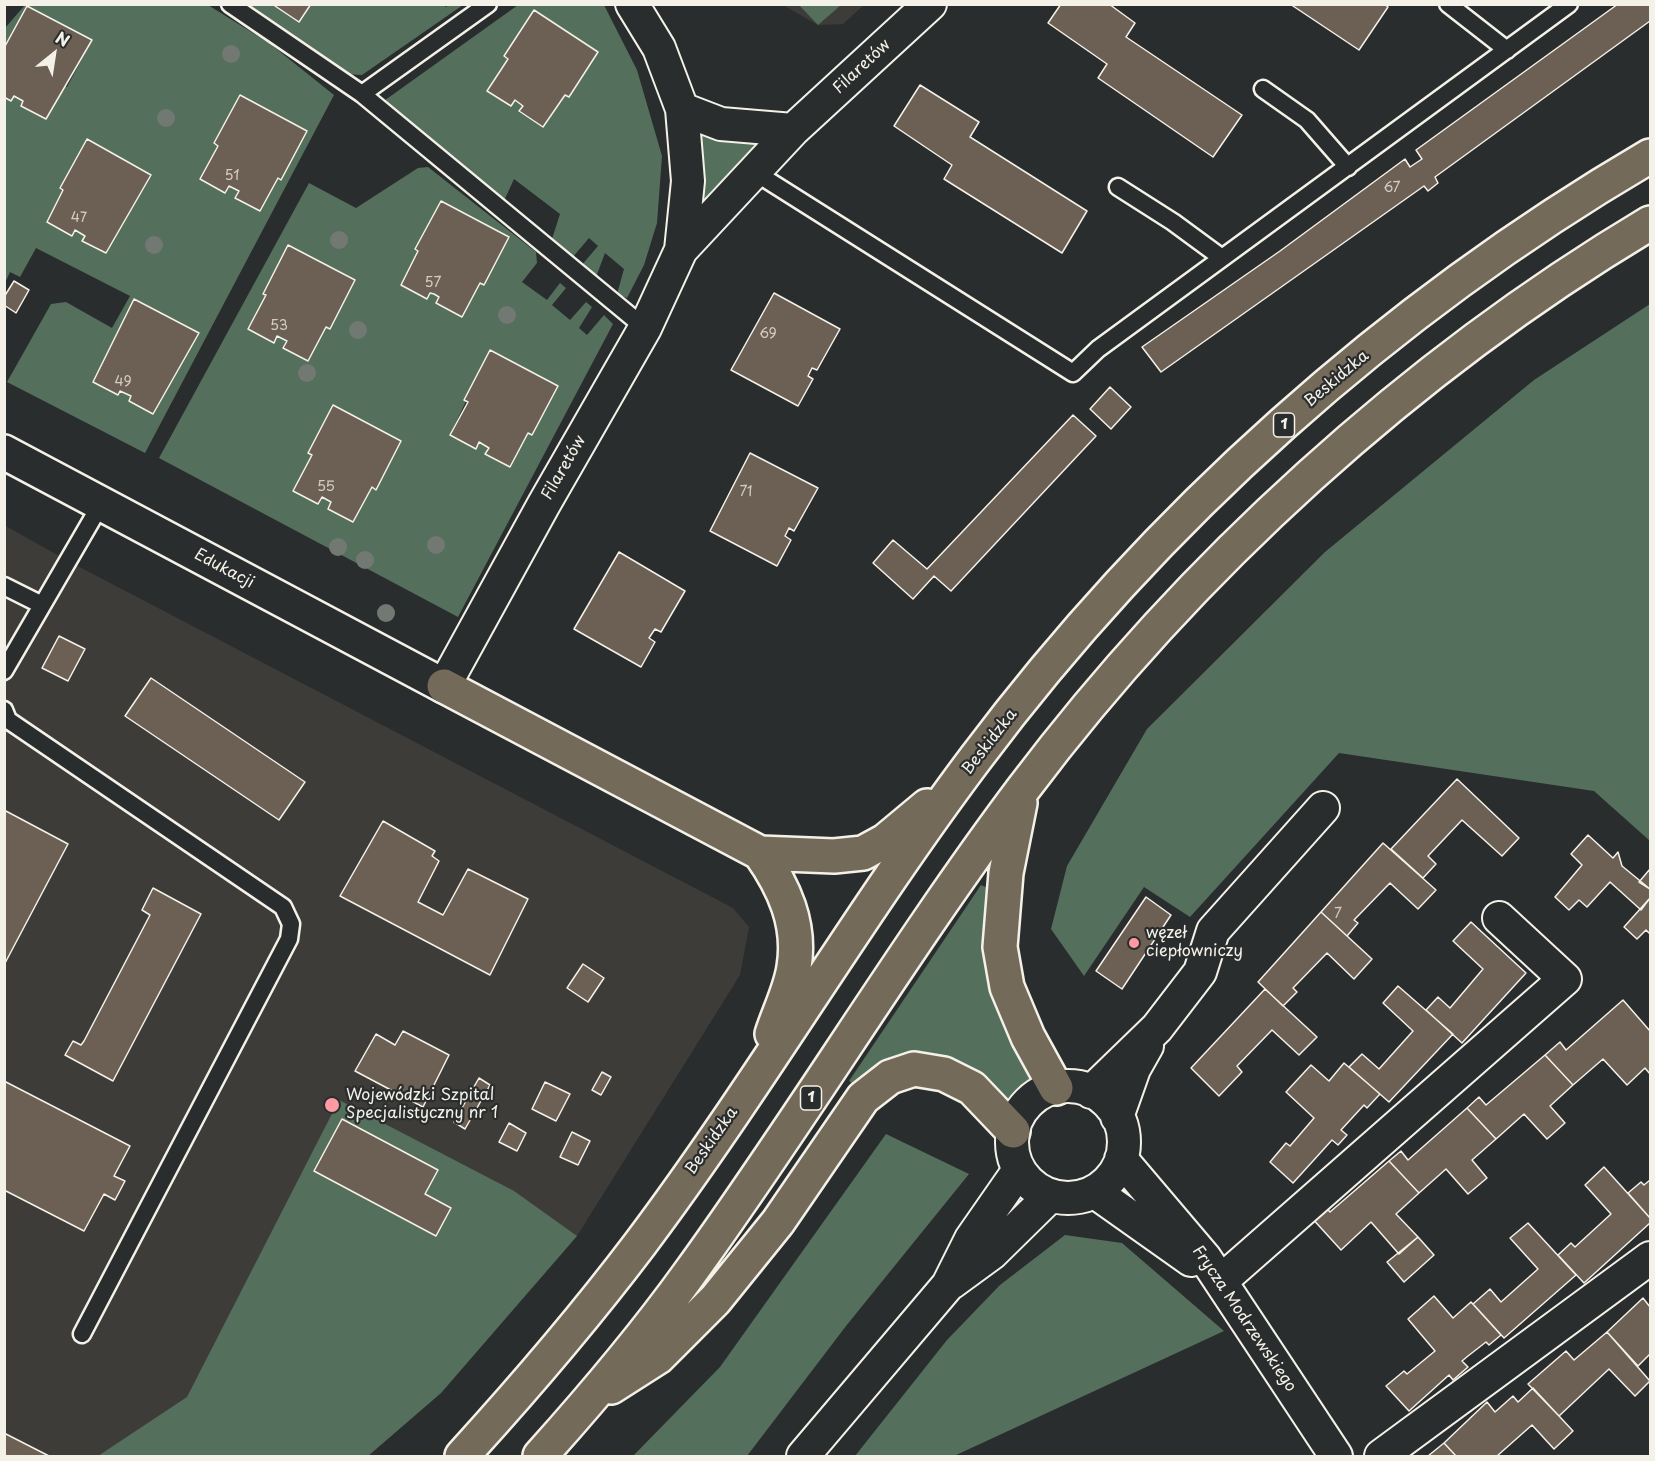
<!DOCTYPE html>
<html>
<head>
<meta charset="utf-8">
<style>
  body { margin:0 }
  #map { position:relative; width:1655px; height:1461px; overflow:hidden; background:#2a2d2e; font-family:"Playpen Sans",sans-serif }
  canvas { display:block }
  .frame { position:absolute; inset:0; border:6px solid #f4f1e8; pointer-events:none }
  .north { position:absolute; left:24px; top:24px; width:60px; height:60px; -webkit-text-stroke:4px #2a2d2e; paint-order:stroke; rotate:30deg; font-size:16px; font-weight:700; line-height:24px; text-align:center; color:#f4f1e8 }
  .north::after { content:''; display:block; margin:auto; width:21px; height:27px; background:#f4f1e8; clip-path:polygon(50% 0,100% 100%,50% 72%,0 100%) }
</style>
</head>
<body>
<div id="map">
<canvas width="1655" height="1461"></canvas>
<div class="frame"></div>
<div class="north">N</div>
</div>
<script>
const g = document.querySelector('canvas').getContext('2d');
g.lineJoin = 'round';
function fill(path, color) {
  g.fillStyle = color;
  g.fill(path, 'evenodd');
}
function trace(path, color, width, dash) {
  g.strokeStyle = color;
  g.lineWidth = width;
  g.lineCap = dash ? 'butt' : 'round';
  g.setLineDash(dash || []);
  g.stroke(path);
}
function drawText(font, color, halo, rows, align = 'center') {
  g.font = font + ' "Playpen Sans",sans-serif';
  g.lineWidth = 4.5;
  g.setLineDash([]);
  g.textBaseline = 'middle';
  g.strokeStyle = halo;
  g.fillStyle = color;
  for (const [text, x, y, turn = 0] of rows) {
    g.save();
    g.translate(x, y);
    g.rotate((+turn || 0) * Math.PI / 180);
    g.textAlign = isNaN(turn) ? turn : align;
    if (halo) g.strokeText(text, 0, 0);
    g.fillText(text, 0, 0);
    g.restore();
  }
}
fill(new Path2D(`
  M783,5H864L843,24L818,25Z
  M4,525L68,561L733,908L749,927L740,975L577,1236L441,1393L368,1456H5Z`), '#3e3c39');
fill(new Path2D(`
  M442,4L446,7L448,5H463L362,75L343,74L247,5H277L276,7L299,22L311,5Z
  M25,5H208L269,43L334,95L145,453L7,382L51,304L66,302L112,328L130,296L36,248L20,277L10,272L5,283V97L11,101L14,96L23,101L21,106L46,119L64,86L67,87L92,40L27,6L5,48V28ZM240,95L307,131L281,179L278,178L260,211L235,198L239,191L229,186L225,193L201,179L218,146L214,143ZM87,139L151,175L106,253L83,241L85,236L75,230L72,235L47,222ZM134,299L199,333L153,414L129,401L131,396L120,391L118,395L93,382Z
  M518,5H604L637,70L662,156L657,223L644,265L627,298L617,294L624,269L605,253L596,277L581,266L598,246L589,238L572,258L552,239L560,214L514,179L503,203L381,103ZM598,52L569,97L565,95L543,127L519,112L523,106L515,100L511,106L488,91L508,59L505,56Z
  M799,5H841L818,25Z
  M695,129L759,142L694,214Z
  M428,167L536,252L537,263L522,282L547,300L560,283L566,288L552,305L570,320L586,302L592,307L579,328L587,335L604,315L613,324L458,617L159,458L309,183L356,208L418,168ZM441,201L509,237L484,285L480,283L436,303L439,297L430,293L427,298L401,285L418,251L415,249ZM288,246L355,281L330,328L326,327L308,361L283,348L287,341L277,336L273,342L249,329L266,295L263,293ZM490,350L558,386L532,435L528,433L486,453L489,448L479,442L476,449L450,435ZM333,405L401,441L376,489L372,487L353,522L328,509L331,502L322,497L294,491L312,455L308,452Z
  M1650,304V841L1594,791L1339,753L1190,917L1144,887L1084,976L1051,929L1067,866L1147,729L1325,552L1534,380Z
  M981,885L990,889L983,941L999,1010L1036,1079L1010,1101L975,1073L943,1057H905L856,1086L849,1081Z
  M339,1100L514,1191L577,1236L441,1393L368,1456H98L187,1397Z
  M886,1134L969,1174L846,1326L747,1456H633L720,1367Z
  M1065,1235L1122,1243L1224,1331L954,1456H855L947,1340L1000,1285Z`), '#556f5d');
const building = new Path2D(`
  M277,4H311L299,22L275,6Z
  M1061,4H1109L1135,23L1126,37L1242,115L1213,157L1098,78L1107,64L1048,23Z
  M1290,4H1384L1388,7L1359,50Z
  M1618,4H1650V21L1435,177L1438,183L1428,191L1424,186L1161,372L1142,347L1280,251L1405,159L1410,167L1422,159L1416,150Z
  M27,6L92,40L46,119L21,106L23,101L14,96L11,101L4,97V48Z
  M534,10L598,52L569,97L565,95L543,127L519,111L523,106L515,100L511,106L487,91L508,59L504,56Z
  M920,85L979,122L970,137L1087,211L1062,253L944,179L952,165L894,126Z
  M240,95L307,131L281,180L278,178L260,211L235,198L239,191L229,186L225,193L200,179L218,146L214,143Z
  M87,139L151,175L106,253L82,241L85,236L75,230L72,236L47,222L63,190L60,188Z
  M441,201L509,237L484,285L480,283L462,317L436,303L439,297L434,294L430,293L427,299L401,285L418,251L415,249Z
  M288,245L355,280L330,329L326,327L308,361L283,348L287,341L277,336L274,343L248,329L266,295L263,294Z
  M14,281L29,290L16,313L4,305V297Z
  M774,293L840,329L817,370L812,368L808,376L813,379L798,406L731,370Z
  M134,299L199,333L153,414L129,401L131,396L120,391L118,395L93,382Z
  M490,350L558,386L532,435L528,433L510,467L485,454L489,448L479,442L476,449L450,435L468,402L464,400Z
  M1110,387L1131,407L1111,429L1090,409Z
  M333,405L401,441L376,490L372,487L353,522L328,509L331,502L322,497L318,504L293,491L312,455L308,453Z
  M1073,415L1096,436L951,591L934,576L913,599L873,563L893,540L927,569Z
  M750,453L818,488L794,531L789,528L785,536L791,540L777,566L710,531Z
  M619,552L685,591L661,632L655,629L649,638L655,642L641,667L574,629Z
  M59,636L85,649L68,681L42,668Z
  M151,678L305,782L279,820L125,716Z
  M1457,779L1519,838L1502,856L1462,820L1428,856L1436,864L1423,878L1391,849Z
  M4,810L68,844L4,965Z
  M383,821L435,851L432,856L439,861L418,902L443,915L468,869L528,899L490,975L340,896Z
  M1588,835L1613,858L1618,852L1622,866L1650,889V898L1641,910L1610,882L1587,907L1579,900L1569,910L1555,897L1582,865L1571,854Z
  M1383,843L1436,890L1418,909L1390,883L1354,920L1358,923L1347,936L1321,912Z
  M1650,869V889L1639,882Z
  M153,888L201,914L113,1081L65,1055L73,1041L81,1045L84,1041L150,915L142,910Z
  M1146,897L1171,915L1122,989L1096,971Z
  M1650,898V934L1646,930L1637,939L1624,927Z
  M1321,912L1372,959L1354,979L1327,953L1293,988L1297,992L1283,1006L1258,982Z
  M1471,922L1526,973L1462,1043L1426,1010L1438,997L1450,1008L1483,969L1453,941Z
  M583,964L604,978L588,1002L567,988Z
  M1398,986L1453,1034L1389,1102L1349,1067L1362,1054L1379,1069L1413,1031L1383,1003Z
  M1265,989L1317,1037L1299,1055L1272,1030L1237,1066L1242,1072L1219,1096L1191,1068Z
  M1623,1000L1650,1031V1074L1645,1068L1627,1085L1603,1059L1573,1085L1545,1055L1560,1042L1566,1050Z
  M403,1031L449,1055L423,1107L355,1071L376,1034L395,1045Z
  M1545,1055L1573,1085L1550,1106L1565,1123L1547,1139L1524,1114L1496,1139L1467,1108L1479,1097L1486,1105Z
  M1344,1063L1380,1094L1367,1108L1364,1105L1341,1130L1347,1135L1338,1145L1332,1140L1293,1183L1270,1162L1286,1143L1290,1146L1314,1118L1286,1092L1311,1065L1329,1081Z
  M602,1072L611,1077L601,1095L592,1090Z
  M479,1078L490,1085L465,1129L454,1122Z
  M4,1081L130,1146L114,1176L125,1181L115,1200L104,1194L84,1231L4,1190Z
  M545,1082L570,1094L556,1121L532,1109Z
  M1467,1108L1496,1139L1472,1160L1487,1178L1468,1194L1446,1169L1419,1193L1389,1161L1401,1151L1408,1160Z
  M342,1119L438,1170L425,1194L451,1208L436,1236L314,1171Z
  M509,1123L526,1133L517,1151L499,1142Z
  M572,1132L590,1141L578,1165L560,1157Z
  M1389,1161L1419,1193L1396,1214L1418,1237L1399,1254L1371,1222L1341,1250L1310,1216L1323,1204L1330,1212Z
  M1604,1167L1650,1218V1223L1584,1283L1558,1255L1571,1243L1575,1247L1611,1214L1585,1185Z
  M1650,1180V1218L1628,1193L1641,1182L1644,1185Z
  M1528,1223L1576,1275L1504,1338L1473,1304L1490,1289L1501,1302L1538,1269L1510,1238Z
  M1418,1237L1434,1255L1404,1282L1387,1262Z
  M1434,1296L1453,1318L1471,1302L1501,1335L1489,1345L1486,1342L1468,1356L1462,1361L1468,1367L1453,1380L1449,1375L1409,1411L1386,1386L1404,1371L1407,1374L1435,1351L1408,1319Z
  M1643,1298L1650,1307V1354L1638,1366L1607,1332Z
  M1607,1332L1650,1381L1635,1396L1609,1369L1559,1416L1528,1384L1566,1351L1574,1360Z
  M1533,1388L1573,1431L1554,1449L1532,1425L1497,1456H1456L1444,1443L1487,1402L1495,1412L1513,1396L1518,1402Z
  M4,1433L49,1456H4Z
  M1444,1443L1456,1456H1428Z`);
fill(building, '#6c5f53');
trace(building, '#f4f1e8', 1.5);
const lane = new Path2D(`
  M230,4L362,94L488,4
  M1448,4L1507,50
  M1263,89L1307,120L1348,167
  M362,94L645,328
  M753,171L1073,373L1098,349L1569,4
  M1118,187L1173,222L1222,258
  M4,586L42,605
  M4,671L101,504
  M4,710L8,720L283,907L291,924L289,939L82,1334`);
const street = new Path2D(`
  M682,109L721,124L793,130
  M681,250L793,130L930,4
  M444,686L544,504L645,328L681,250L688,181L682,109L659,48L632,4
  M1012 1142a56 56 0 1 1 112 0a56 56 0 1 1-112 0Z
  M1091,1092L1157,1028L1200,972L1213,931L1323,808
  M1117,1117L1134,1069L1147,1046
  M1121,1159L1205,1258L1336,1456
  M1095,1192L1191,1260
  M1221,1281L1565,979L1499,918
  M951,1283L992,1253L1050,1196
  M803,1456L948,1285L971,1239L1019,1170
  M1381,1456L1650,1258`);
const secondary = new Path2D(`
  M4,452L444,686`);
const primary = new Path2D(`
  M444,686L760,853L834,856L863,853L885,841L927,806
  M1020,803L1006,873L1000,947L1007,987L1028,1037L1056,1088
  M760,853C784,887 801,924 794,967C791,989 779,1012 772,1034
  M611,1387L658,1357L715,1300L778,1222L863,1098L890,1077L914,1069L944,1074L972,1088L1013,1131
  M462,1456C524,1388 584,1318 640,1244C758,1087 857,916 975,759C1156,517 1390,308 1650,156
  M540,1456C592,1398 643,1338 689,1274C804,1116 905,946 1023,789C1190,567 1412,365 1650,223`);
trace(lane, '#f4f1e8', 21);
trace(street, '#f4f1e8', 36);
trace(secondary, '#f4f1e8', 38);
trace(primary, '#f4f1e8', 38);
trace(lane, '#2a2d2e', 16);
trace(street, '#2a2d2e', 32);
trace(secondary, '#2a2d2e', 33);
trace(primary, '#746a5a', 33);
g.fillStyle = '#727872';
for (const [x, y] of [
  [231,54],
  [166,118],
  [339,240],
  [154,245],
  [507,315],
  [358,330],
  [307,373],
  [436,545],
  [338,547],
  [365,560],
  [386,613]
]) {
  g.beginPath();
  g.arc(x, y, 9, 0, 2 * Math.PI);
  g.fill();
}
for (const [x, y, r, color] of [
  [1134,943,6,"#ff9aa2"],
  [332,1105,8,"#ff9aa2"]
]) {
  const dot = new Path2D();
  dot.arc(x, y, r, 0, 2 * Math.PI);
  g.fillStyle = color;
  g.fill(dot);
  trace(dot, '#2a2d2e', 2);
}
drawText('14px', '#d2ccc3', null, [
  ["51",232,176],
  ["67",1392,188],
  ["47",79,218],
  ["57",433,283],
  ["53",279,326],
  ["69",768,334],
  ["49",123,382],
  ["55",326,487],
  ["71",746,492],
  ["7",1338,914]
]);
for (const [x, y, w] of [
  [1284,425,21],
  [811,1098,21]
]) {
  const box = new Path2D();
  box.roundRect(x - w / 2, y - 12, w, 24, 4.5);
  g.fillStyle = '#2a2d2e';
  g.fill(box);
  trace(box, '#f4f1e8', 1.5);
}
drawText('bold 15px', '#f4f1e8', null, [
  ["1",1284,425],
  ["1",811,1098]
]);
drawText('16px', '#f4f1e8', '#2a2d2e', [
  ["Filaretów",862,67,-43],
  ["Beskidzka",1337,379,-40],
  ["Filaretów",564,468,-60],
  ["Edukacji",224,569,28],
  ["Beskidzka",990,742,-52],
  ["Beskidzka",712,1141,-55],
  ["Frycza Modrzewskiego",1244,1319,56]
]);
drawText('16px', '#f4f1e8', '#2a2d2e', [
  ["węzeł",1146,934],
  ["ciepłowniczy",1146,952],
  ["Wojewódzki Szpital",346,1096],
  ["Specjalistyczny nr 1",346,1114]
], 'left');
</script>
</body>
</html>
